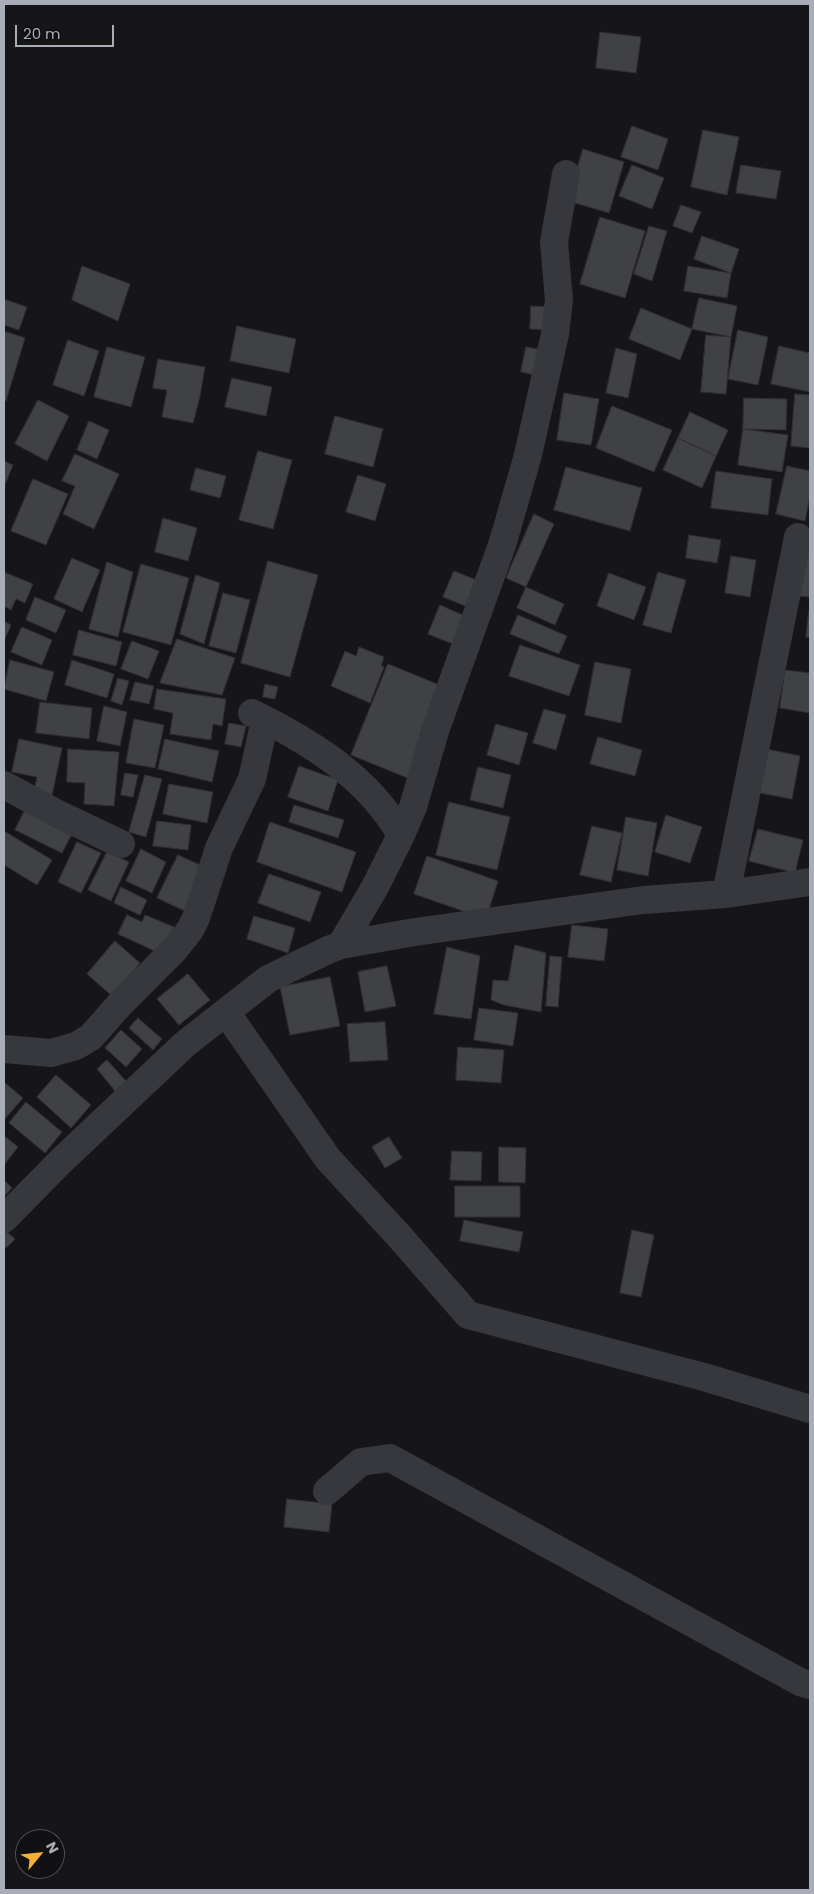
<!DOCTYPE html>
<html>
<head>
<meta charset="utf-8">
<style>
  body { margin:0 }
  #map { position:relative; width:814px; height:1894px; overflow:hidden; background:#161618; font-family:Poppins,sans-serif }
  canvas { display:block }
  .frame { position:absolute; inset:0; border:5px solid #a8adb8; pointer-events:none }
  .north { position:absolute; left:15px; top:1829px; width:50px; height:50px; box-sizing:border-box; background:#111113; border:1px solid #4d4f55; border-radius:50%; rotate:62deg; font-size:14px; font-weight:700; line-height:20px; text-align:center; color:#a8adb8 }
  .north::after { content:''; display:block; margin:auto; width:18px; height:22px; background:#f2b134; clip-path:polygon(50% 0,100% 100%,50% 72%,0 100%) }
  .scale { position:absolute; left:15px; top:25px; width:99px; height:22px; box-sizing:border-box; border:2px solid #a8adb8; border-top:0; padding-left:6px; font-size:15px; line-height:18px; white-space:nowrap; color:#a8adb8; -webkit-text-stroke:4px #111113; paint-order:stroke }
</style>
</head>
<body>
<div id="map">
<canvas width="814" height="1894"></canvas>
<div class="frame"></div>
<div class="north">N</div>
<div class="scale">20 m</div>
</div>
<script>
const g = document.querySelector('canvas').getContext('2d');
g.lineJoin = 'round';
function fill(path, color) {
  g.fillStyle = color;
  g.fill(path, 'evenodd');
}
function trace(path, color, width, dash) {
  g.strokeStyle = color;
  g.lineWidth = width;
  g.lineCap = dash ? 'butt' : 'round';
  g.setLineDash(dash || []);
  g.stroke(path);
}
const building = new Path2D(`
  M600,32L641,37L636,73L596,68Z
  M632,126L668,139L658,170L621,157Z
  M703,130L739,137L727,195L691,187Z
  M583,149L624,162L609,213L568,201Z
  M632,165L664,178L652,209L619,196Z
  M741,165L781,171L776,199L736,193Z
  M681,205L701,212L692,233L673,226Z
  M600,217L645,231L625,298L580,284Z
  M649,226L667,231L652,281L634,274Z
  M702,236L739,249L731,273L694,259Z
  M82,266L130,284L118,321L72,300Z
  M688,266L731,273L727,298L684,291Z
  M699,298L737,306L731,337L692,329Z
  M4,299L27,307L19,330L4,325Z
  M531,306L552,307L551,330L530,329Z
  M641,308L692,329L680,360L629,339Z
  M237,326L296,339L289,373L230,361Z
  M738,330L768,337L758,385L728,379Z
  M4,331L25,338L6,401L4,400Z
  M706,335L731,337L726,394L701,392Z
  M68,340L99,351L84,396L53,385Z
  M779,346L810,353V392L771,384Z
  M107,347L145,357L131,407L94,397Z
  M526,347L549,351L545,377L521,372Z
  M616,348L637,354L628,398L606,393Z
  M158,359L205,367L200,396L193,423L162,417L167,390L153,388Z
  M232,378L272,387L266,416L225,407Z
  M564,393L599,399L591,445L557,440Z
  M795,394L810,395V448L791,446Z
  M744,398L787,399L786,430L743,429Z
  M38,400L69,416L47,461L15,444Z
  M612,406L672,430L654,472L596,448Z
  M690,412L728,430L716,456L678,438Z
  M335,416L383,429L373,467L325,454Z
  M89,421L109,430L97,459L77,450Z
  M743,429L788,435L782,472L738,465Z
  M678,438L716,456L702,488L663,470Z
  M258,451L292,460L273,529L239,520Z
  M75,454L119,474L94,529L63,514L75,486L62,481Z
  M4,461L13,465L4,487Z
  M787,466L810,471V496L805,521L776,514Z
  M566,467L642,488L630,531L554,510Z
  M196,468L226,476L220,498L190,490Z
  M716,471L772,479L768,515L711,508Z
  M358,475L386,484L375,521L346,512Z
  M33,479L68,494L46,545L11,531Z
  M534,514L554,524L526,587L506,578Z
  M163,518L197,528L188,561L155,552Z
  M689,535L721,540L717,563L686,558Z
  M805,553L810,554V597L799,596Z
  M731,556L756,560L750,597L725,593Z
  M72,558L100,570L82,612L54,599Z
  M268,561L318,575L290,677L241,663Z
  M107,562L133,572L118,637L89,629Z
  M141,564L189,578L171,645L123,632Z
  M454,571L479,581L468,607L443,597Z
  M4,572L33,584L25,603L16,599L11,610L4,606Z
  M658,572L686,580L671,633L643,625Z
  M609,573L646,587L634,620L597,606Z
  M196,575L220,583L204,644L180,634Z
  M526,587L564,604L555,625L517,608Z
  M223,593L250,600L236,653L209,646Z
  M35,597L66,610L56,633L26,620Z
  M440,605L465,616L453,644L428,634Z
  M809,611H810V637H806Z
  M518,615L567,636L559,654L510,634Z
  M4,621L11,625L4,641Z
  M22,627L52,640L42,665L11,652Z
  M79,630L122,642L116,666L73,655Z
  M177,639L235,658L222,695L160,683Z
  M132,641L159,651L148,679L121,669Z
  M520,645L580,665L569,696L509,676Z
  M359,647L384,657L381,666L384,667L370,703L331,686L345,651L356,656Z
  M10,660L54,672L46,701L4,689Z
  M72,660L114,674L107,698L65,685Z
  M595,662L631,669L621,723L585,715Z
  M388,664L447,688L410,779L351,755Z
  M785,670L810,673V713L780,708Z
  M118,678L129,681L122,705L111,701Z
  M135,682L154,686L149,704L130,700Z
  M265,684L278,687L275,699L263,697Z
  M157,689L226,699L222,726L213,724L211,740L170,734L173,713L154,709Z
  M40,702L92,708L89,739L36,733Z
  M104,706L127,712L120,746L97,741Z
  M544,709L566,715L556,750L533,743Z
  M134,719L164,725L155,768L126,763Z
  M229,723L246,726L241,747L225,744Z
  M496,724L528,733L519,765L487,755Z
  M598,737L642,750L635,776L590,764Z
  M19,739L62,748L51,800L33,796L37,777L12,772Z
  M165,739L219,751L212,782L158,769Z
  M762,748L800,756L792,799L754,792Z
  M68,749L119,752L114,806L84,804L85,783L67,782Z
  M299,766L338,780L328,811L288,797Z
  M478,767L511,775L503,808L470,800Z
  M125,773L138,775L133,797L121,795Z
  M145,775L162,779L146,837L129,832Z
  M169,784L213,792L207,823L163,814Z
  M449,802L510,817L497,870L436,855Z
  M28,804L75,828L62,853L15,830Z
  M294,805L344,820L338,838L289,822Z
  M666,815L702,827L690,863L655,852Z
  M626,817L657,823L648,876L617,870Z
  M157,821L191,825L188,850L153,846Z
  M270,822L356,852L342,892L257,862Z
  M592,826L622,833L611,882L580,875Z
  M758,829L803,840L795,873L749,861Z
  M4,831L52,860L37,885L4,865Z
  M77,842L101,853L81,893L58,882Z
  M141,849L166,862L152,893L126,881Z
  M107,852L129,862L111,901L88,890Z
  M178,855L207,868L187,912L157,898Z
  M427,856L498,881L486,919L414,894Z
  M269,874L321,892L310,922L258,903Z
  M121,887L147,900L140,915L114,903Z
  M127,915L142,922L145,915L174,927L161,954L118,934Z
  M254,916L295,928L288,953L247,939Z
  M572,925L608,929L604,961L568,957Z
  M115,941L140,963L112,996L87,974Z
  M515,945L546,953L541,1012L504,1005L491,1000L493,980L508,981Z
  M447,947L480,956L471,1019L434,1014Z
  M550,956L562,957L558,1007L546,1006Z
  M387,966L396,1006L365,1012L358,972Z
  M188,974L210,1000L179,1025L157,999Z
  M330,977L340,1026L290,1035L280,987Z
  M479,1008L518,1013L513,1046L474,1040Z
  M138,1018L162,1039L153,1050L129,1028Z
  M385,1022L388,1060L350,1062L347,1024Z
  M121,1030L142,1049L126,1067L105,1048Z
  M458,1047L504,1050L501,1083L456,1080Z
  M107,1060L126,1081L115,1091L97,1069Z
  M56,1075L91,1105L71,1128L37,1097Z
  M4,1082L23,1098L4,1120Z
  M26,1102L62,1132L45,1153L9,1123Z
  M6,1137L18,1147L4,1165V1140Z
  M389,1137L402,1158L385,1168L372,1147Z
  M499,1147L526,1148L525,1183L499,1182Z
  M452,1151L482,1152L481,1181L450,1180Z
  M4,1180L12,1188L4,1197Z
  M455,1186H520V1217H455Z
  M464,1220L523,1232L519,1252L460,1241Z
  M5,1230L15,1239L6,1248L4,1245V1231Z
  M632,1230L654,1235L641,1297L620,1293Z
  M287,1499L332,1504L329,1532L284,1527Z`);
fill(building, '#404145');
trace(building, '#303034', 1);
trace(new Path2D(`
  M252,713C311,742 368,777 401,835
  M4,785L60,815L121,844
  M726,894L798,537
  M341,945L375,887L401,835L413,807L435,731L503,542L528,455L555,334L559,300L554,242L566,174
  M226,1012L328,1159L399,1236L468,1315L704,1377L810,1409
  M4,1049L51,1053L76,1046L91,1037L120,1004L174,950L190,930L196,918L219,848L252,779L265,720
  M4,1219L61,1161L185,1044L268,979L328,950L341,945L415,932L643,900L726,894L810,882
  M327,1491L361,1462L390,1458L800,1682L810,1685`), '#37383d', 28);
</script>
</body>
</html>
